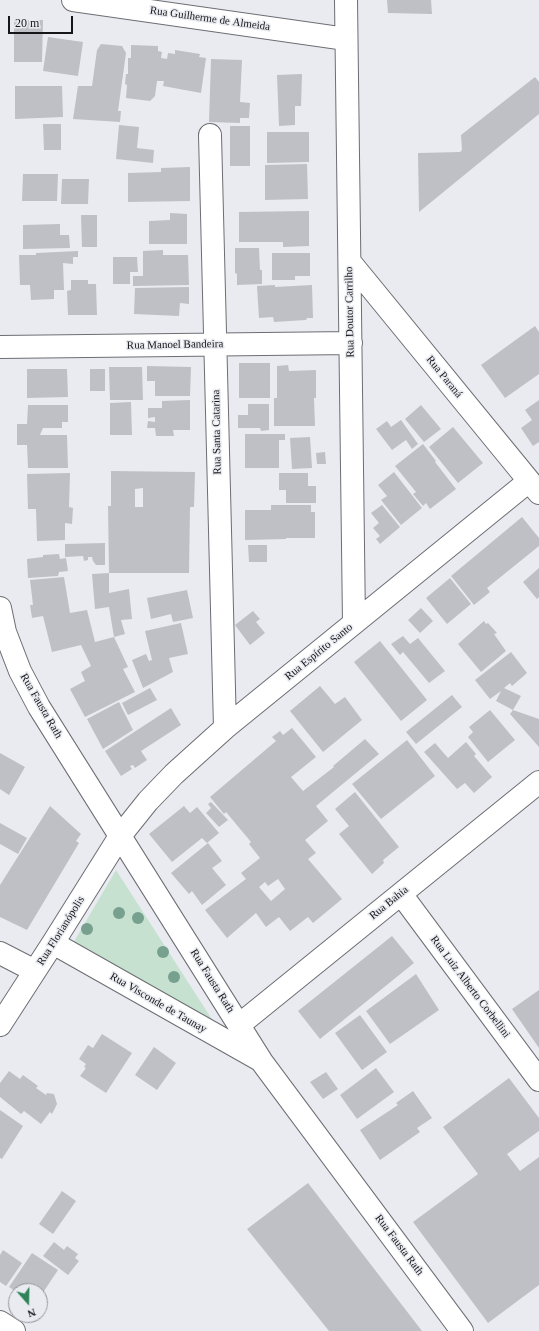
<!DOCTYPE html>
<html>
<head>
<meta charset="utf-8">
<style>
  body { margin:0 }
  #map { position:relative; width:539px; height:1331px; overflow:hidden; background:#e9ebf1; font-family:Georgia,serif }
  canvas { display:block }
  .north { position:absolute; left:8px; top:1283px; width:40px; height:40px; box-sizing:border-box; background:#e9ebf1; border:1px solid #95969a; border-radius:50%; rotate:160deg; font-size:11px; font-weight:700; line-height:16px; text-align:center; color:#161618 }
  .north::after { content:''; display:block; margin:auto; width:14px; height:18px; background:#2e8458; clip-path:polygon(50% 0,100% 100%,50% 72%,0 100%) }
  .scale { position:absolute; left:8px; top:16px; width:65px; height:18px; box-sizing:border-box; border:2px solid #161618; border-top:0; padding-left:5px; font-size:12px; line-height:14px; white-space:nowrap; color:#161618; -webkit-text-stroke:3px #e9ebf1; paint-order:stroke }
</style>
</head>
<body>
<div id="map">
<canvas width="539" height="1331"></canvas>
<div class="north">N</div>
<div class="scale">20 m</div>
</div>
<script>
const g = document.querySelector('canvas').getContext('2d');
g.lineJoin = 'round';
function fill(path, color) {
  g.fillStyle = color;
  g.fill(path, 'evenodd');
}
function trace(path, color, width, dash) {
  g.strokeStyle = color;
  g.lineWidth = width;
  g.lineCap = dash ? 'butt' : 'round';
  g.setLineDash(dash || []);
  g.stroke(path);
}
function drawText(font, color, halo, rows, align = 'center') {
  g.font = font + ' Georgia,serif';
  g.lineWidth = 3;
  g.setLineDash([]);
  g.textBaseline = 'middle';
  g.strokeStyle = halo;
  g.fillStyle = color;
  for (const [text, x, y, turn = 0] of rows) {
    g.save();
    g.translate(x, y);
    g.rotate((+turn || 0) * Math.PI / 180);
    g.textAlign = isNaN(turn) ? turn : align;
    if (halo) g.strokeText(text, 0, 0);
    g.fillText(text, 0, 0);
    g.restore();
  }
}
fill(new Path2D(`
  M116,870L213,1021L72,945Z`), '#c6e1d0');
fill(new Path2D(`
  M387,0H431L432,14L388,13Z
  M14,20H43L42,62H14Z
  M48,37L83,42L78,76L43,71Z
  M101,44L122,46L126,53L118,111H121L120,122L73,119L78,86H92L97,50Z
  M131,45L158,46V51L162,52L161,58L167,59L168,53L175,54V50L200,54L199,57L206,58L201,93L163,86L164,81H157L155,96L150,101L126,98L127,85L125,84L126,74H128V58H131Z
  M211,59L242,60L240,102L250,103L249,118H240V123L209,122Z
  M302,74L301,106H295V125L279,126L277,75Z
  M535,77L539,82V114L419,212L418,153L460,152L462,150L461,135Z
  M15,86H62L63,117L15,119Z
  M43,124H61V150H44Z
  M119,125L139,127L137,148L154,150L153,163L116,159Z
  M230,126H250V166H230Z
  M267,132H309V162L267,163Z
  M307,164L308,199L265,200V165Z
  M190,167V201L128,202V173L161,172V168Z
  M23,174H58L57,201H22Z
  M62,179H89L88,204H61Z
  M309,211V246L283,247V242H239V212Z
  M170,213L187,214V244H149V221L170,220Z
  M81,215H97V247H82Z
  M60,224V235H69L70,248L23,249V225Z
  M235,248H259L260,270H262V284L237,285V274L235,273Z
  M163,250V255H188L189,285L133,286V276H143V251Z
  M78,251V257H73V264L63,263L64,290H54V299L31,300L30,285H20L19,255H36V253Z
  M272,253H310V276H295V280H272Z
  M113,257H137L138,272H130V284H113Z
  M71,280H88V284H96L97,315H68L67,291L71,290Z
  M275,285V287L312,285L313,318H307L306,320L274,322L273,317L259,318L257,286Z
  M189,287V304L180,303L179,316L134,314L135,288Z
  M535,326L539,332V374L505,398L481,365Z
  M239,363H270V398H239Z
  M288,365L289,371L316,370V398H314L315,426H274V398H277V366Z
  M147,366L191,367L190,396H155V381H147Z
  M109,367H142L143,400H110Z
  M27,369H67L68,397L27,398Z
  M90,369H105V391H90Z
  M190,400V430H173L174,436H156L155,428H147L148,421L155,422V417L148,418V408H162V401Z
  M539,400V442L533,446L521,428L532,420L525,410Z
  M131,402L132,435H110V403Z
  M248,404H269V430L261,431L260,428H238V415H248Z
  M28,405H68V422H62V428H43L40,435H67L68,468H28L27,445H17V424H27Z
  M421,405L441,429L424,442L405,419Z
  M401,420L418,444L412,449L406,440L392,450L376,429L387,421L391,427Z
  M453,427L483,463L458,483L429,447Z
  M245,434H285V440H279V468H245Z
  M310,437L312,468L292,469L290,438Z
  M423,444L436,461L435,462L456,489L430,509L426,503L423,506L413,494L416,492L395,466Z
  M325,452L326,464H317L316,453Z
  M111,471L195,472L194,507H190L189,573H109L108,506H111ZM143,488V507H135V489Z
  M394,472L422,508L401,525L381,500L387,496L378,485Z
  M70,473L69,507L73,508L72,524L65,523V540L37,541L36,509H28L27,474Z
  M279,473H308V486H316V503H286V490H279Z
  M271,505H311V512H315V538H286V539L245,540V510H271Z
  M382,505L400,527L380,544L376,539L380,536L373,528L379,523L371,513Z
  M522,517L539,538V546L487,588L490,592L474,605L451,576Z
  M105,543V565H96L93,561L92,557H88V560L84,561L83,556L65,557V544Z
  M248,545H267V562H249Z
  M59,554L60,559L66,558L68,571L59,572L58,576L28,578L27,559L43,557V555Z
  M539,568V597L537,599L523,582Z
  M109,573V593L129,589L132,619L121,620L125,634L114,637L109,607L95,609L92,574Z
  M64,577L70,613L87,610L95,642L114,637L128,667L123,669L135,692L85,717L70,689L85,681L81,672L91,666L81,645L52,652L43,616L32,618L30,605H33L30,580Z
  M450,578L471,604L447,624L426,598Z
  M187,590L193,618L173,622L171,614L151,619L147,598Z
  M421,608L433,621L420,633L408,620Z
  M253,611L260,619L256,622L265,633L250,645L235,625Z
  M484,621L486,624L488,623L497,633L494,634L506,651L481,672L458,644Z
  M181,623L188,654L169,658L173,672L143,688L132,660L146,654L149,661L152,660L145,631Z
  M403,636L410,644L418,638L445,671L429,683L403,652L400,655L391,644Z
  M380,641L427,700L401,721L354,662Z
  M511,652L527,673L512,686L510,683L504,688L521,696L513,710L539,719V747L510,714L513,710L496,701L501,691L490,699L475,680Z
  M320,686L335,704L345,697L362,720L323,752L290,711Z
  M150,688L157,700L128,715L122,703Z
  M452,695L462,707L416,744L406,732Z
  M119,702L133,730L103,749L87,719Z
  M171,708L181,725L141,751L147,760L135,768L133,765L130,766L132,769L121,776L105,751Z
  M490,710L515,740L488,762L468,737L473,732L469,727Z
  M292,728L316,757L291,777L303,791L334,767L333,766L365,739L379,754L316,806L328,821L305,840L316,853L308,859L342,899L313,923L308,917L290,931L279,917L266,927L256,913L227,938L205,910L246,879L241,873L260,858L249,844L251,842L226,812L224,814L210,797L276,741L272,737L280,731L283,735ZM278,879L285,889L271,901L259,887L265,882L268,886Z
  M407,740L435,776L381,819L352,784Z
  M466,742L476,754L474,756L492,777L474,793L465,783L457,789L424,752L435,743L448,758Z
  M0,753L25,767L9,795L0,789Z
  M355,792L399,847L383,860L384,863L372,874L339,834L349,826L335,809Z
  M211,802L228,820L219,827L206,813L211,808L208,804Z
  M50,806L81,834L76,841L79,843L27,930L0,917V885Z
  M184,806L190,813L197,807L219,833L207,843L202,838L172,862L149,834Z
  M0,823L27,838L18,854L0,844Z
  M208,843L222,861L212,868L226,885L202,905L192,891L189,894L171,873Z
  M392,936L414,963L320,1039L298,1011Z
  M416,974L439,1010L390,1044L366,1011Z
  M539,990V1048L512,1009Z
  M360,1015L387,1052L362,1070L335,1033Z
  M102,1034L132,1053L106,1093L80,1076L86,1068L84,1067L86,1064L79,1059L88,1045L93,1048Z
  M154,1047L176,1063L157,1090L135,1075Z
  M376,1068L394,1092L357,1119L340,1095Z
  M9,1071L20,1079L23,1075L38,1086L36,1088L46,1095L47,1093L54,1094L57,1104L52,1114L50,1112L41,1124L24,1111L21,1114L0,1097V1083Z
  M326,1072L338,1089L323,1099L310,1082Z
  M509,1078L539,1118V1131L507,1154L520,1171L539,1157V1285L488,1323L413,1222L478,1174L443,1127Z
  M413,1091L432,1118L417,1128L420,1132L380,1160L360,1130L398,1105L396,1103Z
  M0,1110L23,1126L2,1159L0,1158Z
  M308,1183L422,1331H329L247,1229Z
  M62,1191L76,1201L53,1234L39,1224Z
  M54,1242L64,1250L67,1246L78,1254L75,1258L79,1261L68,1275L43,1256Z
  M3,1250L22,1263L6,1286L0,1282V1255Z
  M32,1253L58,1270L40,1297V1291H15L9,1287Z`), '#bfc0c6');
const minor = new Path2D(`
  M73,0L346,39
  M346,0L354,623
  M210,135L225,728
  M350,262L539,493
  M0,347L351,343
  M0,608L5,632L20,671L39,707L262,1062L462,1331
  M401,894L539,1080
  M53,943L260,1060
  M0,953L35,971
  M0,1025L53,943L120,836L148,801L174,774L225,728L529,481
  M239,1025L539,782
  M0,1322L14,1331`);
trace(minor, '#6d6e73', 24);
trace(minor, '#fff', 22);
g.fillStyle = '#78a08f';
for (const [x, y] of [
  [119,913],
  [138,918],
  [87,929],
  [163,952],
  [174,977]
]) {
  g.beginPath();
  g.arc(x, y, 6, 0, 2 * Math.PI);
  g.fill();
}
drawText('11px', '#161618', '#e9ebf1', [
  ["Rua Guilherme de Almeida",210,19,8],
  ["Rua Doutor Carrilho",350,312,-91],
  ["Rua Manoel Bandeira",175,345,-1],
  ["Rua Paraná",444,377,51],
  ["Rua Santa Catarina",217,432,-91],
  ["Rua Espírito Santo",319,652,-39],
  ["Rua Fausta Rath",41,706,60],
  ["Rua Bahia",389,903,-39],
  ["Rua Florianópolis",61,931,-58],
  ["Rua Fausta Rath",212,981,58],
  ["Rua Luiz Alberto Corbellini",470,987,53],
  ["Rua Visconde de Taunay",158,1003,30],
  ["Rua Fausta Rath",399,1245,53]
]);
</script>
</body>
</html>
